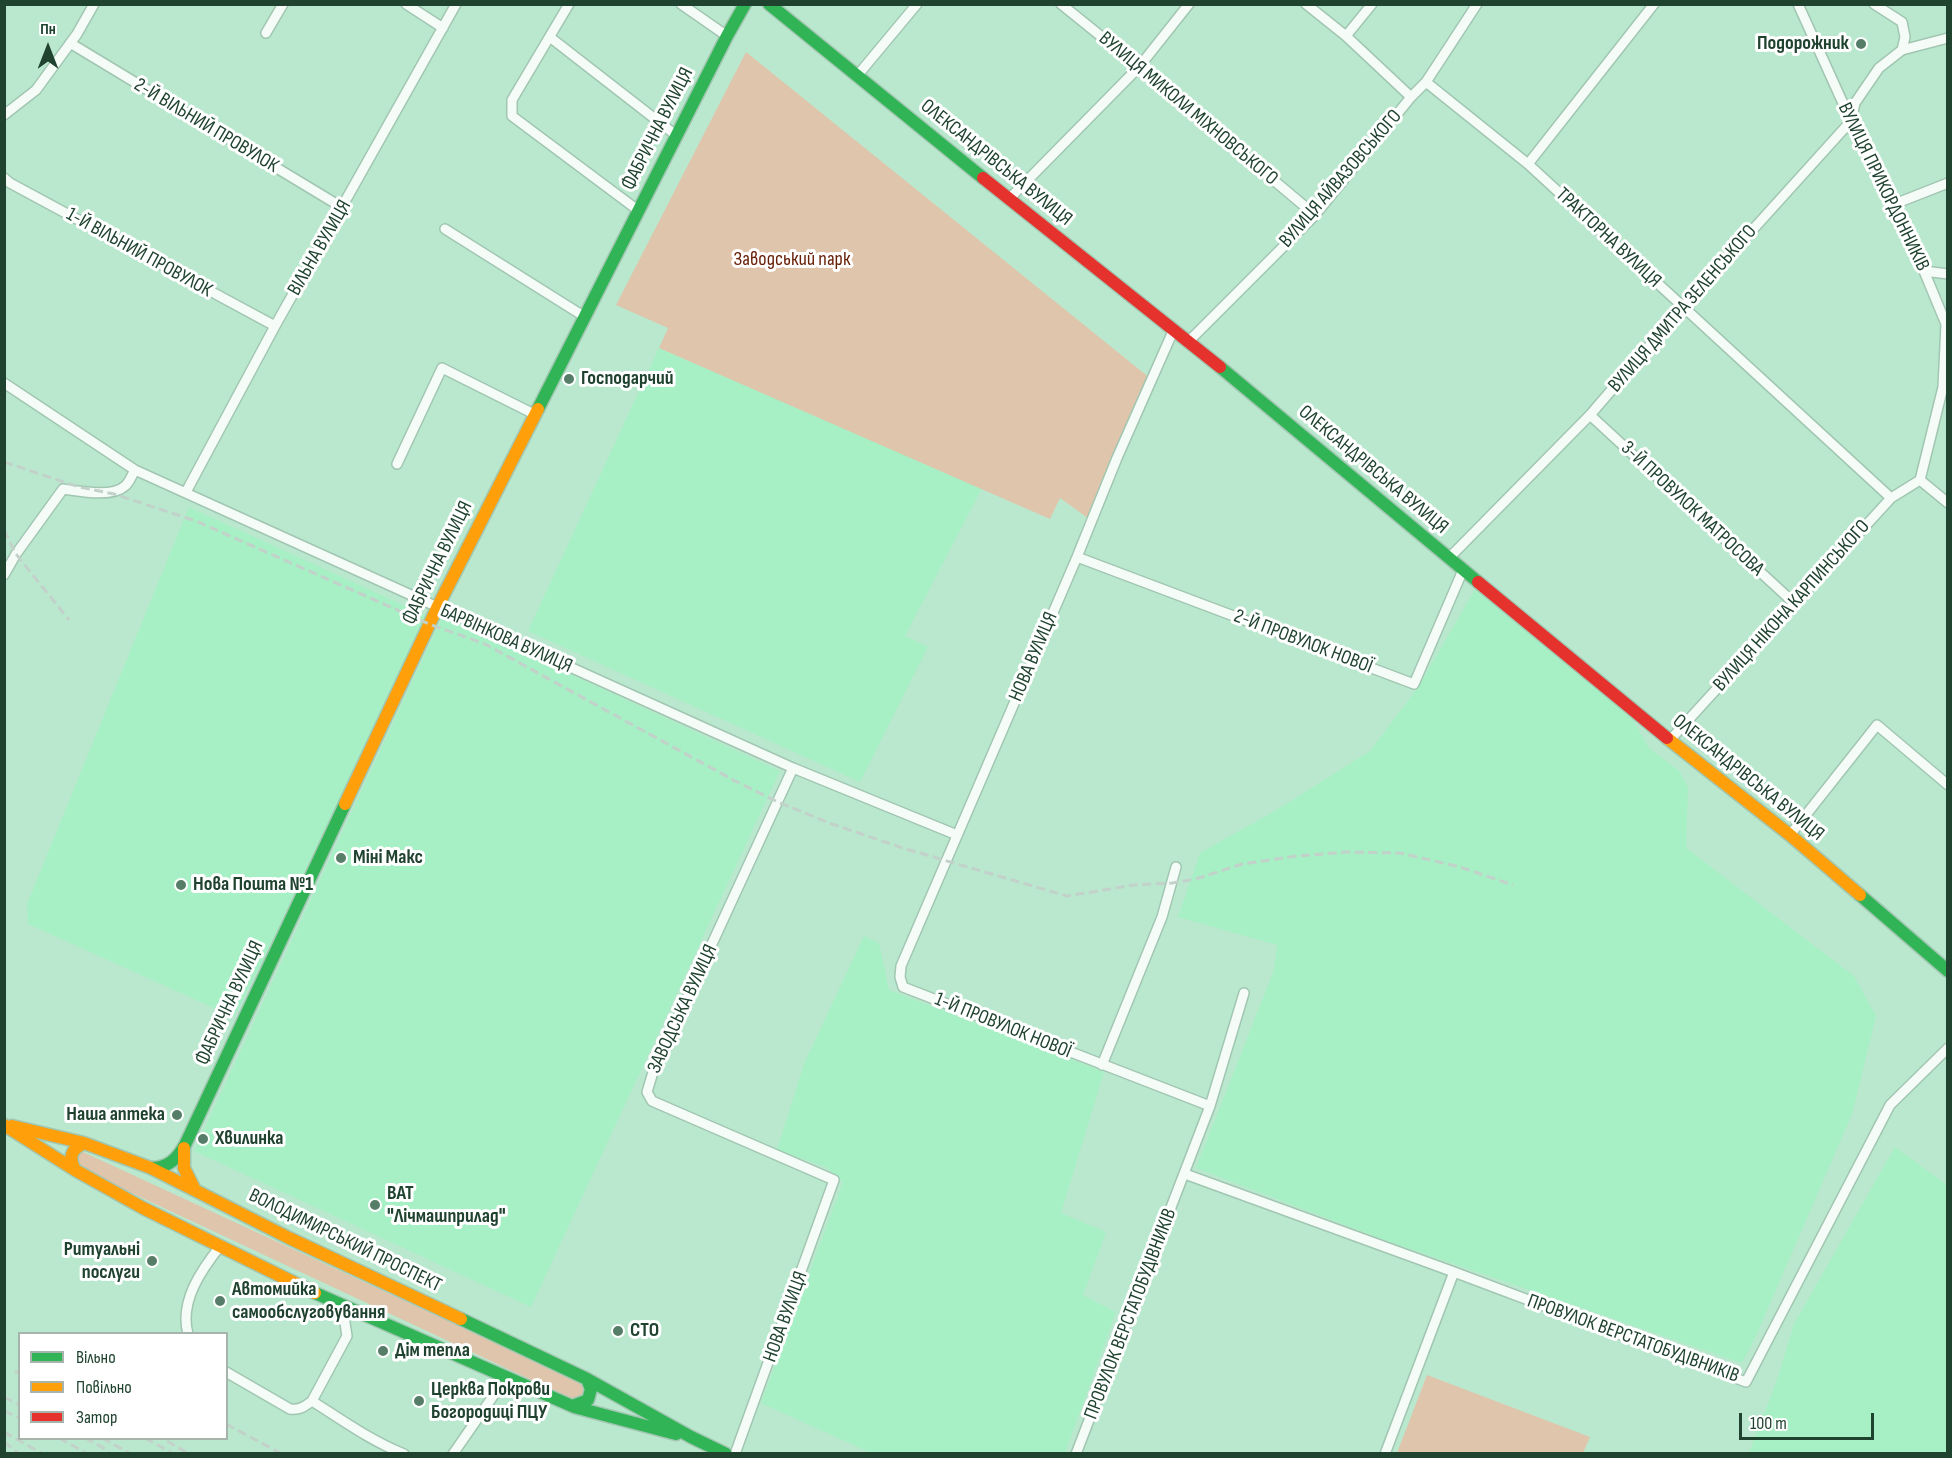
<!DOCTYPE html>
<html>
<head>
<meta charset="utf-8">
<style>
  body { margin:0 }
  #map { position:relative; width:1952px; height:1458px; overflow:hidden; background:#bae8ce; font-family:"Sofia Sans Condensed",sans-serif }
  canvas { display:block }
  .frame { position:absolute; inset:0; border:6px solid #204330; pointer-events:none }
  .legend { position:absolute; left:18px; top:1332px; width:210px; height:108px; box-sizing:border-box; background:#fff; border:2px solid #a6b4ac; margin:0; padding:8px 10px; list-style:none; font-size:18px; color:#204330 }
  .legend li { display:flex; align-items:center; gap:12px; height:30px }
  .legend b { width:30px; border:2px solid #a6b4ac }
  .north { position:absolute; left:18px; top:18px; width:60px; height:60px; -webkit-text-stroke:4px #fff; paint-order:stroke; rotate:0deg; font-size:16px; font-weight:700; line-height:24px; text-align:center; color:#204330 }
  .north::after { content:''; display:block; margin:auto; width:21px; height:27px; background:#204330; clip-path:polygon(50% 0,100% 100%,50% 72%,0 100%) }
  .scale { position:absolute; left:1739px; top:1413px; width:135px; height:27px; box-sizing:border-box; border:3px solid #204330; border-top:0; padding-left:8px; font-size:18px; line-height:21px; white-space:nowrap; color:#204330; -webkit-text-stroke:4px #fff; paint-order:stroke }
</style>
</head>
<body>
<div id="map">
<canvas width="1952" height="1458"></canvas>
<div class="frame"></div>
<ul class="legend">
<li><b style="height:8px;background:#30b455"></b>Вільно</li>
<li><b style="height:8px;background:#ff9f0a"></b>Повільно</li>
<li><b style="height:8px;background:#e5322d"></b>Затор</li>
</ul>
<div class="north">Пн</div>
<div class="scale">100 m</div>
</div>
<script>
const g = document.querySelector('canvas').getContext('2d');
g.lineJoin = 'round';
function fill(path, color) {
  g.fillStyle = color;
  g.fill(path, 'evenodd');
}
function trace(path, color, width, dash) {
  g.strokeStyle = color;
  g.lineWidth = width;
  g.lineCap = dash ? 'butt' : 'round';
  g.setLineDash(dash || []);
  g.stroke(path);
}
function drawText(font, color, halo, rows, align = 'center') {
  g.font = font + ' "Sofia Sans Condensed",sans-serif';
  g.lineWidth = 6;
  g.setLineDash([]);
  g.textBaseline = 'middle';
  g.strokeStyle = halo;
  g.fillStyle = color;
  for (const [text, x, y, turn = 0] of rows) {
    g.save();
    g.translate(x, y);
    g.rotate((+turn || 0) * Math.PI / 180);
    g.textAlign = isNaN(turn) ? turn : align;
    if (halo) g.strokeText(text, 0, 0);
    g.fillText(text, 0, 0);
    g.restore();
  }
}
fill(new Path2D(`
  M659,348L982,488L905,636L928,647L860,782L528,631Z
  M189,507L436,620L234,1017L28,924L27,904Z
  M1478,584L1633,720L1649,748L1679,771L1688,787L1686,848L1854,976L1876,1016L1852,1114L1756,1336L1742,1363L1387,1241L1196,1168L1274,970L1277,945L1178,917L1200,853L1275,811L1370,751L1419,686Z
  M443,615L780,771L531,1307L194,1151Z
  M864,936L879,943L889,990L1104,1072L1061,1213L1106,1232L1083,1295L1116,1312L1065,1453H871L761,1403L843,1182L826,1167L777,1150L804,1064Z
  M1895,1147L1947,1185V1453H1749L1777,1380L1794,1324Z`), '#a7efc5');
fill(new Path2D(`
  M746,52L1151,379L1092,521L1060,498L1050,519L659,348L668,328L616,305Z
  M81,1151L580,1382C588,1391 581,1400 570,1398L76,1167L74,1156Z
  M1427,1375L1590,1437L1583,1453H1397Z`), '#dfc5ab');
const street = new Path2D(`
  M406,4L443,28
  M569,4L512,100V116L639,211
  M681,4L727,36
  M1061,4L1139,67L1315,215
  M1306,4L1346,36L1411,97
  M1798,4L1851,121L1924,271L1946,324L1943,387L1920,480L1948,503
  M266,33L283,4
  M1346,36L1372,4
  M551,38L677,136
  M70,43L343,208
  M1902,50L1948,38
  M857,76L917,4
  M1426,82L1528,164L1891,498
  M4,115L36,90L77,34L94,4
  M1528,164L1654,4
  M4,178L10,183L275,326
  M1009,199L1139,67L1189,4
  M1892,205L1948,183
  M445,229L585,317
  M1924,271L1948,274
  M1174,329L1117,458L1077,557L901,966L900,977L903,987L1210,1106
  M1189,341L1315,215L1411,97L1426,82L1477,4
  M4,383L135,470L793,768L957,835
  M1590,415L1794,603
  M397,464L442,368L534,414
  M186,492L275,326L456,4
  M1077,557L1414,684L1463,570
  M1449,558L1590,415L1682,308L1851,121L1855,103L1879,68L1902,50L1905,37L1902,22L1874,4
  M4,575L16,554L63,489C79,491 112,498 125,486C129,483 132,475 135,470
  M1670,740L1891,498L1920,480
  M1790,835L1877,725L1948,785
  M1102,1065L1162,917L1176,867
  M1185,1174L1454,1272L1746,1382L1890,1105L1948,1048
  M188,1334C179,1301 202,1269 221,1245
  M226,1372L290,1409C300,1410 304,1407 312,1401L347,1336L345,1323L337,1304
  M312,1401C342,1420 371,1441 404,1454
  M453,1454L498,1389L521,1384
  M735,1454L834,1180L652,1101L647,1092L653,1072L793,768
  M1076,1454L1210,1106L1244,993
  M1385,1454L1454,1272`);
const fast = new Path2D(`
  M769,4L983,178
  M1220,367L1478,582
  M538,409L727,36L745,4
  M1860,895L1948,971
  M151,1168C168,1168 177,1159 185,1145L345,804
  M315,1293L572,1406L588,1400L591,1389L587,1379
  M461,1319L587,1379L691,1437L726,1454
  M574,1407L676,1434`);
const slow = new Path2D(`
  M1667,738L1790,835L1860,895
  M345,804L437,608L538,409
  M4,1125L75,1170L143,1208L315,1293
  M12,1126L84,1143
  M184,1148V1168L194,1188
  M75,1170C68,1158 71,1149 84,1143L151,1168L289,1238L461,1319`);
const jam = new Path2D(`
  M983,178L1220,367
  M1478,582L1667,738`);
trace(street, '#a1c6b1', 12);
trace(fast, '#a1c6b1', 15);
trace(slow, '#a1c6b1', 15);
trace(jam, '#a1c6b1', 15);
trace(street, '#f5fcf8', 9);
trace(fast, '#30b455', 12);
trace(slow, '#ff9f0a', 12);
trace(jam, '#e5322d', 12);
trace(new Path2D(`
  M4,462L79,487L114,494L196,521L429,624L485,644L737,782L778,802L832,824L906,849L1067,896L1134,885L1172,883L1196,879L1242,864L1297,856L1348,852L1400,853L1460,867L1513,885
  M4,530L16,554L69,620
  M15,1371L20,1373
  M4,1397L20,1405
  M4,1411L20,1418
  M226,1424L282,1454
  M4,1432L43,1454
  M59,1438L88,1454
  M85,1438L109,1451
  M102,1438L131,1454
  M145,1438L174,1454
  M167,1441L189,1454
  M4,1442L19,1454`), '#c2d1c9', 3, [9, 4.5]);
for (const [x, y, r, color] of [
  [1861,44,6,"#567d67"],
  [569,379,6,"#567d67"],
  [341,858,6,"#567d67"],
  [181,885,6,"#567d67"],
  [177,1115,6,"#567d67"],
  [203,1139,6,"#567d67"],
  [375,1205,6,"#567d67"],
  [152,1261,6,"#567d67"],
  [220,1301,6,"#567d67"],
  [618,1331,6,"#567d67"],
  [383,1351,6,"#567d67"],
  [419,1401,6,"#567d67"]
]) {
  const dot = new Path2D();
  dot.arc(x, y, r, 0, 2 * Math.PI);
  g.fillStyle = color;
  g.fill(dot);
  trace(dot, '#fff', 2);
}
drawText('bold 20px', '#204330', '#fff', [
  ["Подорожник",1849,44,"right"],
  ["Господарчий",581,379],
  ["Міні Макс",353,858],
  ["Нова Пошта №1",193,885],
  ["Наша аптека",165,1115,"right"],
  ["Хвилинка",215,1139],
  ["ВАТ",387,1194],
  ["\"Лічмашприлад\"",387,1217],
  ["Ритуальні",140,1250,"right"],
  ["послуги",140,1273,"right"],
  ["Автомийка",232,1290],
  ["самообслуговування",232,1313],
  ["СТО",630,1331],
  ["Дім тепла",395,1351],
  ["Церква Покрови",431,1390],
  ["Богородиці ПЦУ",431,1413]
], 'left');
drawText('20px', '#204330', '#fff', [
  ["ВУЛИЦЯ МИКОЛИ МІХНОВСЬКОГО",1188,109,40],
  ["2-Й ВІЛЬНИЙ ПРОВУЛОК",206,126,31],
  ["ФАБРИЧНА ВУЛИЦЯ",658,129,-63],
  ["ОЛЕКСАНДРІВСЬКА ВУЛИЦЯ",996,163,39],
  ["ВУЛИЦЯ АЙВАЗОВСЬКОГО",1341,179,-49],
  ["ВУЛИЦЯ ПРИКОРДОННИКІВ",1883,187,64],
  ["ТРАКТОРНА ВУЛИЦЯ",1608,238,43],
  ["ВІЛЬНА ВУЛИЦЯ",320,248,-60],
  ["1-Й ВІЛЬНИЙ ПРОВУЛОК",139,253,29],
  ["ВУЛИЦЯ ДМИТРА ЗЕЛЕНСЬКОГО",1683,309,-49],
  ["ОЛЕКСАНДРІВСЬКА ВУЛИЦЯ",1373,470,40],
  ["3-Й ПРОВУЛОК МАТРОСОВА",1692,509,43],
  ["ФАБРИЧНА ВУЛИЦЯ",438,563,-64],
  ["ВУЛИЦЯ НІКОНА КАРПИНСЬКОГО",1792,606,-48],
  ["БАРВІНКОВА ВУЛИЦЯ",506,639,24],
  ["2-Й ПРОВУЛОК НОВОЇ",1303,642,21],
  ["НОВА ВУЛИЦЯ",1034,657,-67],
  ["ОЛЕКСАНДРІВСЬКА ВУЛИЦЯ",1748,778,39],
  ["ФАБРИЧНА ВУЛИЦЯ",230,1003,-65],
  ["ЗАВОДСЬКА ВУЛИЦЯ",683,1009,-65],
  ["1-Й ПРОВУЛОК НОВОЇ",1003,1026,22],
  ["ВОЛОДИМИРСЬКИЙ ПРОСПЕКТ",345,1241,26],
  ["ПРОВУЛОК ВЕРСТАТОБУДІВНИКІВ",1131,1314,-69],
  ["НОВА ВУЛИЦЯ",786,1317,-70],
  ["ПРОВУЛОК ВЕРСТАТОБУДІВНИКІВ",1633,1339,20]
]);
drawText('20px', '#682007', '#fff', [
  ["Заводський парк",792,260]
]);
</script>
</body>
</html>
